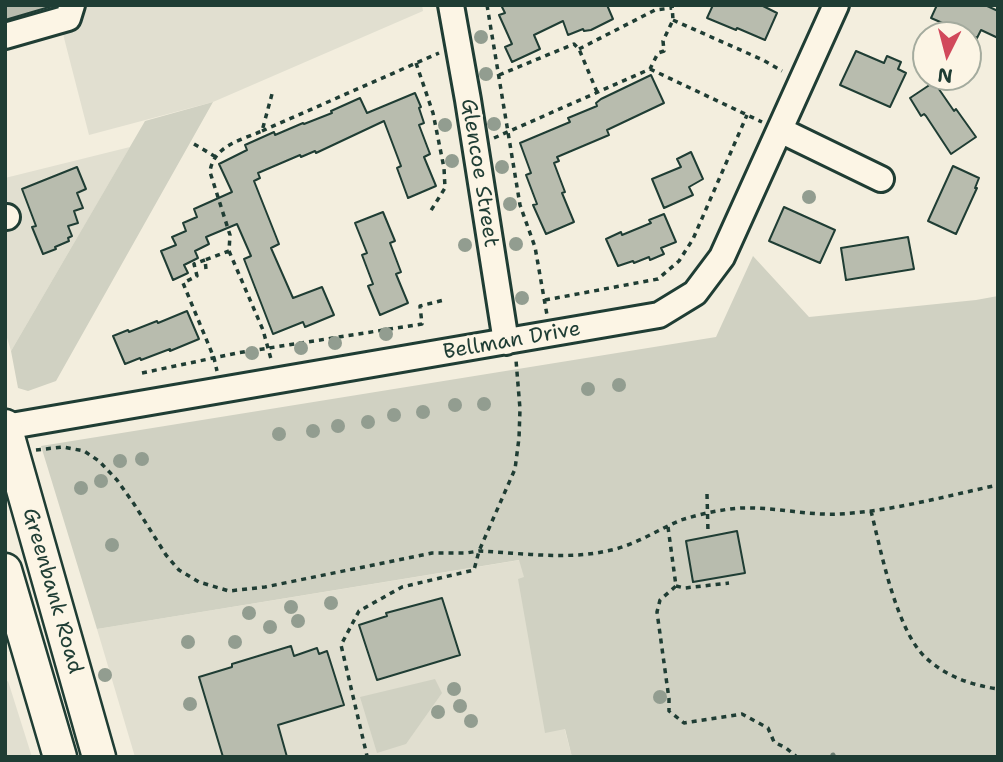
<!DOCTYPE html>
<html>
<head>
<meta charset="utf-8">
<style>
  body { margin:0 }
  #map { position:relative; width:1003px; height:762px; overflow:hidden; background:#f3eede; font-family:"Shantell Sans",sans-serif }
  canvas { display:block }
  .frame { position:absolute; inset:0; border:7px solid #1f3d34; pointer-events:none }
  .north { position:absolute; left:912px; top:21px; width:70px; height:70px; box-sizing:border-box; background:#fcf5e5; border:2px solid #a4ab9e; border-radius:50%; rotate:186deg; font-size:19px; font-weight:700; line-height:28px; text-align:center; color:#1f3d34 }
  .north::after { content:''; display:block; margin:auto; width:24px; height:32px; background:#d1495b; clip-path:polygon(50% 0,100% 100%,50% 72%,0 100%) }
</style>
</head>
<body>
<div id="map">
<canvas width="1003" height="762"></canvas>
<div class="frame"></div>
<div class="north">N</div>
</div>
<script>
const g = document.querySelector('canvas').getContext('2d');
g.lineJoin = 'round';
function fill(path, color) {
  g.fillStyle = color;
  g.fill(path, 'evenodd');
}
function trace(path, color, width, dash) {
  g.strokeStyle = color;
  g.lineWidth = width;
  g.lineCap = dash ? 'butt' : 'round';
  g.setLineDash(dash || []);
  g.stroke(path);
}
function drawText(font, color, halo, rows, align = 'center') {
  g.font = font + ' "Shantell Sans",sans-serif';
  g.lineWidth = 5;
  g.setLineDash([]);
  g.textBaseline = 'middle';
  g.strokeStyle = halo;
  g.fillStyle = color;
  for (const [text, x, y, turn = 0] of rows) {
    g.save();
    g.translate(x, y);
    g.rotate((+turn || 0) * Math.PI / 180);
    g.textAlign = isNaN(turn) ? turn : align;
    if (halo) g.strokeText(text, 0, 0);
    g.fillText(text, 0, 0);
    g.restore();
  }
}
fill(new Path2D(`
  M5,5H422L423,11L213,102L89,135L63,34L5,50Z
  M130,147L11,351L5,331V178Z
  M520,560L572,757H135L97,629Z
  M8,681L32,757H5V683Z`), '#e1dfd0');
fill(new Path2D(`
  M213,102L56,381L28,391L18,388L11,351L145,121Z
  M753,256L809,317L976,300L998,296V757H572L565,729L545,733L518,579L524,577L519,560L97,629L41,446L716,337Z
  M435,679L442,693L406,744L377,753L360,697Z`), '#d0d1c2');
trace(new Path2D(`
  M833,755L834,757`), '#6c7d72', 5);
const building = new Path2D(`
  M5,5H56L5,20Z
  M501,5H607L613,19L591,30L584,31L583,29L568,35L563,21L534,35L540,49L512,62L505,47L512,44L499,15L505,13Z
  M713,5H761L777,13L765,40L737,28L736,30L707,18Z
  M937,5H985L998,11V38L981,30L977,38L931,18Z
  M856,51L884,63L887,56L901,62L898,69L906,73L890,107L840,85Z
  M651,75L664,103L607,130L609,135L557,157L559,161L554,163L565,192L562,193L574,222L546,234L533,205L537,204L526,175L531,173L520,143L570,122L568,118L597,106L596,103L601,99Z
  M934,82L954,111L956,109L976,137L951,154L926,116L924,114L921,116L910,98Z
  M415,93L421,107L419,108L424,123L419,125L430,154L424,157L436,186L408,198L397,168L401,166L384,121L316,153L315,151L301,157L300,155L258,173L260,178L254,181L279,244L271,248L293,298L322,287L334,315L305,327L303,322L273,334L244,259L251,256L237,224L206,237L209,244L195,251L198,258L184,265L188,273L173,280L161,251L176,245L172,237L186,231L183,223L197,217L194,209L232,192L219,164L247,150L245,145L274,132L275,135L303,123L304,124L332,113L331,111L360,98L367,113Z
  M691,152L703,179L689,187L693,195L664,208L652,179L681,167L677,159Z
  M953,166L979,178L975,188H977L956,234L928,221Z
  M77,167L86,189L77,193L83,208L74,211L78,223L68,226L72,236L68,238L69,241L55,247L56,249L43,254L32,227L36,226L22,189Z
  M784,207L835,230L820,263L769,241Z
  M383,212L395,241L390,243L401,272L396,274L408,303L380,315L368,286L373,284L362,255L367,253L355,223Z
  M664,214L676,242L661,248L664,254L650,260L649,257L634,263L633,261L618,266L606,239L621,232L622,235L651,223L649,220Z
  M908,237L914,269L846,280L841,248Z
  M187,311L199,339L170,351V349L141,360L140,358L125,364L113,336L128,330L129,332L157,321L158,323Z
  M737,531L745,573L693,582L686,541Z
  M442,598L460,655L377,680L359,625L387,616L386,613Z
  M291,646L294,656L317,648L319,654L327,651L344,705L278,725L287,757H223L199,677L232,667V664Z`);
fill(building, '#b8bcae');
trace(building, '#1f3d34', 2);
const minor = new Path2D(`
  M451,5L468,100L506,342
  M5,36L68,18L72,5
  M780,130L881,179
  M5,217H7
  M5,427L659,315L695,293L722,257L836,5`);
const major = new Path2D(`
  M5,426L99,757
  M5,570L60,757`);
trace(minor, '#1f3d34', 30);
trace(major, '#1f3d34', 37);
trace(new Path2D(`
  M487,5L520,205L535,247L547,315
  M673,20L763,60L782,71
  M579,49L655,10L672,8
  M416,63L433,113L444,168L445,188L430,212
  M650,69L762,122
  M499,75L574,44L579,49L597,92
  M262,131L439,53
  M494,138L650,69L658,53L664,51L663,41L673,20L672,5
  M194,144L216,157
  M229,251L263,330L271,359
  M205,260L194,264L197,276L183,283L214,358L217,371
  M206,269L205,260L229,251L230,235L210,172C213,146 241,140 262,131L272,94
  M545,300L658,279L679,261L693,239L747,115
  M142,373L237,353L422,324L420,306L444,300
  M36,450L63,447L84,451L99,461L117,480L134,504L166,555L179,570L199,582L229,591L265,587L432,553H466L479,551C521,553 566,560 607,551C634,546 657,530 681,520C694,516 709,512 723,510C761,503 801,516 840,514C893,511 946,496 998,485
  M707,494L708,532
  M871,511C881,551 896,629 925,657C945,676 971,685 998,689
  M668,527L676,586L660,600L657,612L669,699V711L684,723L742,714L768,728L774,742L786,748L797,757
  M676,586L685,588L729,583
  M369,757L367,756L341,645L359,611L402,587L474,570L479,551L515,469L519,438L520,409L516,360`), '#1f3d34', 3.5, [5, 5]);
trace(minor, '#fcf5e5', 24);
trace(major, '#fcf5e5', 32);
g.fillStyle = '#929d90';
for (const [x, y] of [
  [481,37],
  [486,74],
  [494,124],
  [445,125],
  [452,161],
  [502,167],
  [809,197],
  [510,204],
  [516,244],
  [465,245],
  [522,298],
  [386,334],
  [335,343],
  [301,348],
  [252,353],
  [619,385],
  [588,389],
  [484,404],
  [455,405],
  [423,412],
  [394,415],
  [368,422],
  [338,426],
  [313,431],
  [279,434],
  [142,459],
  [120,461],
  [101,481],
  [81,488],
  [112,545],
  [331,603],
  [291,607],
  [249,613],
  [298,621],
  [270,627],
  [188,642],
  [235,642],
  [105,675],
  [454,689],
  [660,697],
  [190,704],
  [460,706],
  [438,712],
  [471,721]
]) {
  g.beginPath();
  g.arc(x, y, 7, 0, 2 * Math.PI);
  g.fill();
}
drawText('21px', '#1f3d34', '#fcf5e5', [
  ["Glencoe Street",479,173,81],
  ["Bellman Drive",512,341,-10],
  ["Greenbank Road",52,591,74]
]);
</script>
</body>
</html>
